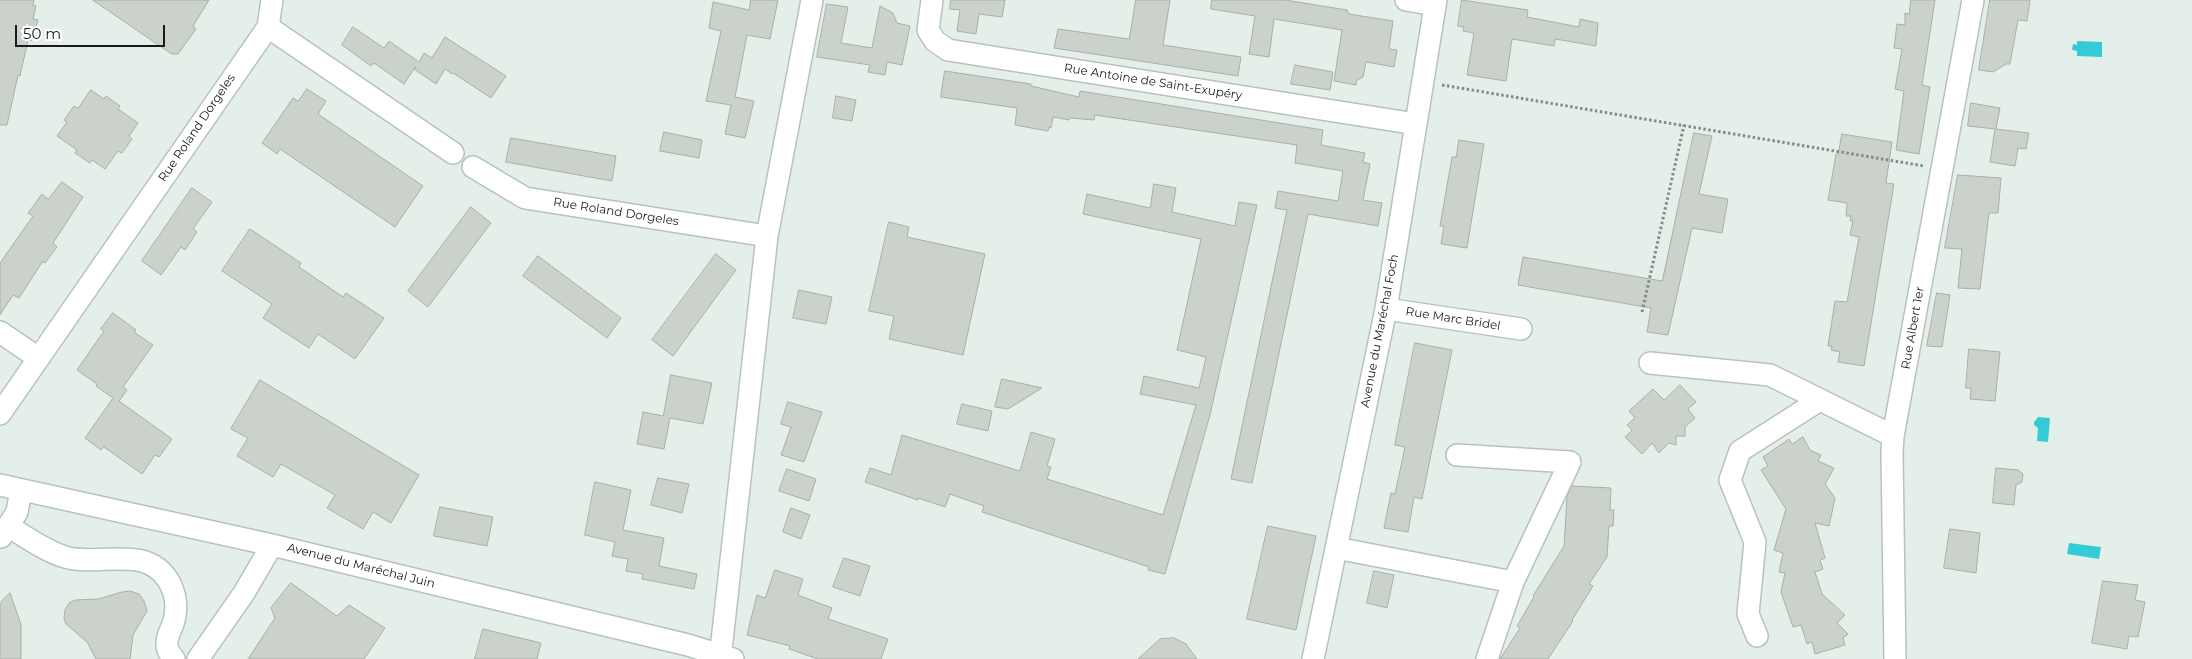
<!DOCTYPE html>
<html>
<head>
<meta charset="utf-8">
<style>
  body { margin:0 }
  #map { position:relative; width:2192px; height:659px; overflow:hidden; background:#e5efea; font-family:Montserrat,sans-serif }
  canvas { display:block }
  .scale { position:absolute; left:15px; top:25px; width:150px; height:22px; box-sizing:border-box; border:2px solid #171b19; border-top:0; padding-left:6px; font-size:15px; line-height:18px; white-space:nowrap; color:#171b19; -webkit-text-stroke:4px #fff; paint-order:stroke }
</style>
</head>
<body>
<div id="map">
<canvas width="2192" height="659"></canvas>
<div class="scale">50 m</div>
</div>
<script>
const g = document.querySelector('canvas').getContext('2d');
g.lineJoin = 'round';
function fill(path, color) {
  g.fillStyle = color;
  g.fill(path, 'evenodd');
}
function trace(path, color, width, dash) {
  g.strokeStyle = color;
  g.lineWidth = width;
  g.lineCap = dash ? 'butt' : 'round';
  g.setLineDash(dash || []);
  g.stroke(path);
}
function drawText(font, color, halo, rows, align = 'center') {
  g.font = font + ' Montserrat,sans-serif';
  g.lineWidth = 4;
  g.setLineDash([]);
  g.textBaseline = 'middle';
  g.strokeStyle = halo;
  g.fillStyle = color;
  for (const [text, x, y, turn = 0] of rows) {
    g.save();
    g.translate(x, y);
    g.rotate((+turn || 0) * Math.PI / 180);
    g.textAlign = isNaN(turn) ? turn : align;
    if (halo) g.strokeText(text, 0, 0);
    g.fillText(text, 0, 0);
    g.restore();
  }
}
fill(new Path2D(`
  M2077,41L2102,42V57L2077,56V51L2072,50L2073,44L2077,45Z
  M2038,417L2050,418L2048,442L2037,441L2038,428L2034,425V422Z
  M2069,543L2101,547L2099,559L2067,554Z`), '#34cbd7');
const building = new Path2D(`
  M0,0H34L33,5L36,6L33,19L38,20L31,41L28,40L20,76L18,75L7,125H0Z
  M93,0H209L193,26L196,29L178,54H172Z
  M751,0H778L770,39L747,35L735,97L754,101L745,138L725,134L731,105L706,101L721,31L709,28L713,2L749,10Z
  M951,0H1005L1002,17L979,14L976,34L957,31L960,10L950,9Z
  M1136,0H1170L1163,45L1241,57L1238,76L1054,48L1058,29L1129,39Z
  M1212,0H1285L1347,10L1349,14L1393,21L1389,49L1397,50L1394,67L1366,62L1363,77L1357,80L1356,85L1334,81L1342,30L1274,19L1269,57L1249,54L1255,16L1211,9Z
  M1462,0L1528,10L1527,17L1579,27L1580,19L1598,23L1596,46L1555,39L1554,46L1512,39L1506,81L1467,75L1474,33L1463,31L1464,27L1458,26Z
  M1911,0H1935L1922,85L1930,87L1919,154L1896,150L1904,91L1895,89L1902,49L1894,48L1897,24L1905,25V13L1909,14Z
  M1990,0H2030L2027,21L2018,20L2010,64H2006L1993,72L1979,70Z
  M827,4L848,7L841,43L872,48L880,6L893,13L897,23L910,26L902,65L887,62L885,75L868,72L870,65L817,57Z
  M353,27L384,48L389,41L419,62L424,53L432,58L445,37L506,76L491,98L453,73L452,74L445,69L436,84L414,69L416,66L404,84L374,63L371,66L342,45Z
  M1295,65L1333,72L1330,90L1291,84Z
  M945,71L1031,84V86L1079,97L1080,91L1323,130L1321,145L1365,153L1363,162L1370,164L1363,200L1382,203L1378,226L1308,214L1252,483L1231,479L1287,210L1275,208L1278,191L1338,201L1343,171L1295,163L1297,145L1095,115L1094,120L1070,118L1069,120L1053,117L1051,128L1049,127L1048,131L1015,125L1017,108L941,97Z
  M307,89L326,101L318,114L423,186L395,227L280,149L277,154L262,143L293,98L298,101Z
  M91,90L104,99L106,96L120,106L118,109L138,123L129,136L132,139L122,153L118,151L105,169L92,160L90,163L75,153L77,150L57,136L67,122L64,120L74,106L78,108Z
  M836,96L856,100L852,121L833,118Z
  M1971,103L2000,108L1996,129L2029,133L2026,149L2018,148L2015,166L1990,162L1995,129L1968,126Z
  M664,132L702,140L699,158L660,151Z
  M1694,133L1712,136L1699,194L1728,199L1722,233L1692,228L1668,335L1647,332L1651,308L1518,285L1523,257L1662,281Z
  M1842,134L1892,142L1886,183L1894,184L1864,366L1838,362L1840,352L1831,350L1832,346H1828L1835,301L1847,302L1859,237L1850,235L1853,221H1850L1851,216H1846L1847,203L1828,200L1836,154H1838Z
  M511,138L616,156L612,181L506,162Z
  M1459,140L1484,144L1467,248L1441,244L1444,226H1440L1452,157H1456Z
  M1958,175L2001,178L1998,213H1989L1980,289L1958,288L1962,249L1945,248Z
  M62,182L83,197L53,243L57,247L45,263L43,261L19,298L13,295L0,315V263L33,216L28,213L42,194L48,199Z
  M1154,184L1176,188L1172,212L1235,226L1239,202L1257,205L1210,415L1165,574L1148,570L1149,567L982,512L984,506L950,494L945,507L918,498V500L865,482L870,468L891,475L902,435L1020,471L1031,432L1055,439L1047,466L1051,467L1047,479L1163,515L1196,405L1140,394L1144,376L1199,388L1206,357L1177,350L1201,239L1083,214L1087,194L1150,208Z
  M192,188L212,202L193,229L197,232L185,250L181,247L161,275L142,261Z
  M471,207L491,223L428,307L408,291Z
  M889,222L909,227L907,237L985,254L963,355L889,339L894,316L869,311Z
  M250,229L301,263L299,267L343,297L346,293L384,318L355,359L318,334L309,348L263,318L272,304L222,271Z
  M716,254L736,270L673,356L652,340Z
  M538,256L621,318L607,338L523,276Z
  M799,290L832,297L826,324L793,318Z
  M1937,293L1950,295L1942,347L1927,346Z
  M113,313L136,330L134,332L153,345L123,387L127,390L119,401L172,439L159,457L155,455L142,474L104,447L101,450L85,438L113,398L96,386L97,384L77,370L104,331L101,329Z
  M1415,343L1452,350L1422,499L1414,497L1408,532L1384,528L1391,493L1395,494L1405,447L1395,445Z
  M1969,349L2000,352L1995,401L1970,399L1971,388H1966Z
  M671,375L712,383L703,424L670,418L664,449L637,444L643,412L663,416Z
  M1002,379L1042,388L1008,409L995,407Z
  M260,380L419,475L391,523L373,512L363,529L327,508L335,495L281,464L273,477L237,456L248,438L231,429Z
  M1680,385L1696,402L1688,409L1695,418L1685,427V436H1676V445L1669,443L1659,453L1652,443L1642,454L1625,437L1632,430L1627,425L1635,418L1629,411L1653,389L1664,400Z
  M788,402L822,412L804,462L781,455L791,427L781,424Z
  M962,404L992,411L988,431L957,424Z
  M1803,437L1810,450L1821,455L1818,461L1834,468L1825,484L1835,498L1829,526L1815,523L1825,558L1820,560L1823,569L1815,572L1822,594L1845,615L1837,623L1848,634L1843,638L1845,645L1815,654L1812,642L1807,644L1801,625L1793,627L1781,592L1785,573L1779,572L1783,553L1774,550L1786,509L1761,470L1768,466L1763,457L1789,439L1792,444Z
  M1996,468L2018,470L2023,474L2022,482L2016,485L2014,505L1993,503Z
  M787,469L816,479L809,501L779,491Z
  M658,478L689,484L682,513L651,505Z
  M595,482L631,490L623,530L664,538L659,566L697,574L694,589L642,579L643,574L626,571L628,559L612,556L615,542L585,535Z
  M1572,486L1611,488L1610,510H1614L1613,526H1609L1607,557L1589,584L1593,586L1572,620L1573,621L1548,659H1500L1520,628L1517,626L1534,597L1533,596L1564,546L1567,497Z
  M440,507L493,517L487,546L434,536Z
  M791,508L810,515L801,539L783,532Z
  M1268,526L1316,536L1296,630L1247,619Z
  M1950,529L1980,533L1976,573L1944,568Z
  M844,558L870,566L860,596L833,587Z
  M775,570L803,579L798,595L832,608L828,619L888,639L881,659H818L789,649L790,646L747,635L757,595L765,598Z
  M1374,571L1394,575L1387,608L1367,603Z
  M2103,581L2138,585L2135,600L2145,602L2138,637L2129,636L2127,649L2092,643Z
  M291,583L337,616L349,605L385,628L364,659H248L275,618L271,608Z
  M122,592L130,591L139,594L144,601L147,611L133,635L130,659H96L87,642L66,624L64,618L65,610L69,603L75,600L98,599Z
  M10,593L21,624V659H0V603Z
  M483,629L541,643L537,659H475Z
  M1174,638L1186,644L1197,659H1138L1160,639Z`);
fill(building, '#cbd2cb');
trace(building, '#a8afa8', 1);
const minor = new Path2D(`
  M932,0L928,30L935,41L948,50L1416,124
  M1406,0L1435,5
  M268,27L272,0
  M473,167L525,198L767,236
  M1386,309L1521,329
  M0,332L38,358
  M1650,363L1770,375L1893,436
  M0,414L268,27L453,153
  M1457,455L1570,462L1513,582
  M0,485L272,545L688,645L733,659
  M8,526C26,537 45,551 65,557C99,567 145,544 168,580C176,593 178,609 173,624C171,629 167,636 167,642C166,649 170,654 174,659
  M1,537L17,512L21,490
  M1336,548L1513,582L1487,659
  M1757,636L1748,614L1755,542L1730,480L1740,451L1820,400
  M198,659L244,593L272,545
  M720,659L767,236L812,0
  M1313,659L1386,309L1436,0
  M1895,659L1892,453L1893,436L1973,0`);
trace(minor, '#b8c2bd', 24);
trace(new Path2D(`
  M1442,85L1924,166
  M1642,312L1684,125`), '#858c88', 3, [2.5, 2.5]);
trace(minor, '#fff', 21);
drawText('12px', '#171b19', '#fff', [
  ["Rue Antoine de Saint-Exupéry",1153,82,9],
  ["Rue Roland Dorgeles",197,128,-56],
  ["Rue Roland Dorgeles",616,212,9],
  ["Rue Marc Bridel",1453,319,9],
  ["Rue Albert 1er",1913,328,-80],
  ["Avenue du Maréchal Foch",1380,331,-79],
  ["Avenue du Maréchal Juin",361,566,14]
]);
</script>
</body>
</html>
